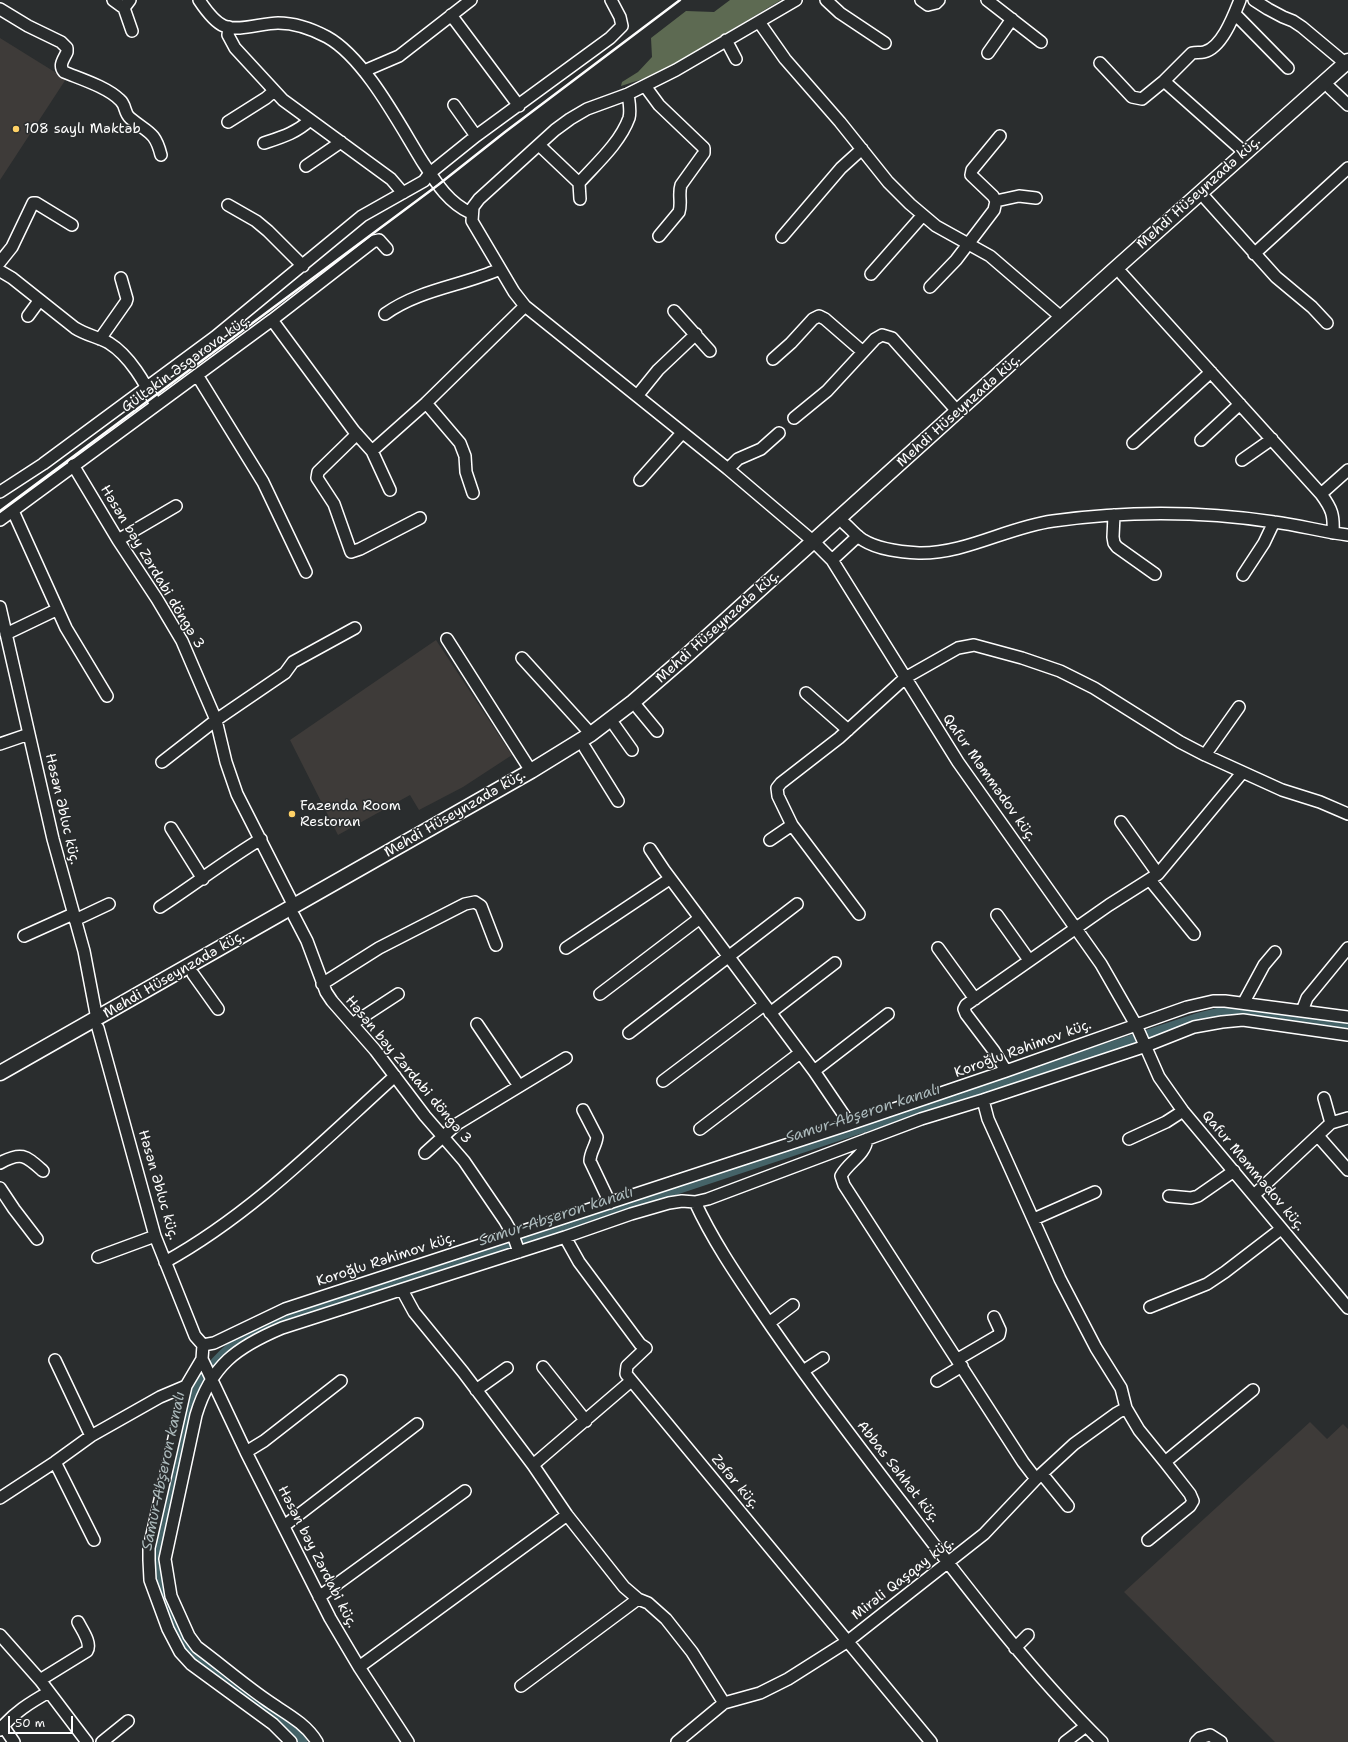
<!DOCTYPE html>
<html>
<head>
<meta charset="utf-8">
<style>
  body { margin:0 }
  #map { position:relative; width:1348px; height:1742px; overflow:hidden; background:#2a2d2e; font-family:"Shantell Sans",sans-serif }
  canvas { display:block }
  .scale { position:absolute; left:8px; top:1716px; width:65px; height:18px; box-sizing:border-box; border:2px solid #fff; border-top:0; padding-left:5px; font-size:12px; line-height:14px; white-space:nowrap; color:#fff; -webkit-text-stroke:3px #2a2d2e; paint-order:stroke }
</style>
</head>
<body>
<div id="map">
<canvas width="1348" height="1742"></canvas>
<div class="scale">50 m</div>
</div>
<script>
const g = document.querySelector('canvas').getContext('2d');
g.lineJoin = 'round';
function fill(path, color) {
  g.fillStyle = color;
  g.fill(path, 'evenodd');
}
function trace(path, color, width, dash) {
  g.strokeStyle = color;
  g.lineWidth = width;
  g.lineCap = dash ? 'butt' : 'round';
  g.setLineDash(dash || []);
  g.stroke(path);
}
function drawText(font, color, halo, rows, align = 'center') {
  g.font = font + ' "Shantell Sans",sans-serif';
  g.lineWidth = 3;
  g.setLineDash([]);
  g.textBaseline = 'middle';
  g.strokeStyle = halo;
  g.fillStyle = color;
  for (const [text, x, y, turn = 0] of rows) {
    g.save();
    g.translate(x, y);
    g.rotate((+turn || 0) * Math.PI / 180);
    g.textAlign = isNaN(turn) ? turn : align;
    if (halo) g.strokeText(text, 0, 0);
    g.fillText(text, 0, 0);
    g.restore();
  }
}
fill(new Path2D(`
  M0,38L66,79L0,180Z
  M436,640L512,755L463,787L419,810L410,795L338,835L290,740Z
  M1310,1422L1327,1439L1343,1424L1348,1429V1742H1275L1124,1592Z`), '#3e3b39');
fill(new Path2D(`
  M730,0H781L658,74L621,86L622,82L638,72L652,57L651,38L686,11L714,12Z`), '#5d6a52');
trace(new Path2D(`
  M303,1742L295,1733L198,1659C169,1630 157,1587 158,1547L191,1400C203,1373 223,1349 250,1334C257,1330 265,1328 272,1324L1199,1017L1223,1011L1238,1010L1348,1026`), '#456368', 9);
const minor = new Path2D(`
  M113,0L124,8L132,31
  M199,0C205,9 214,22 224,26C238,32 262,23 278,23C295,23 312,29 327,37C365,58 399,124 422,161C435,181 448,203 471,213
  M796,0L676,70L628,94L587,109L570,119L555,130L479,199L473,207L472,221L514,292L525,306L728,469L814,542L832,560L958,762L1101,964L1136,1025L1159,1077L1183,1111L1348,1308
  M826,0L840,13L885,43
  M921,0L928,5L936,3L939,0
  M987,0L1041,42
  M1254,0L1268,9L1283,17L1293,21L1302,27L1345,63
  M124,8L130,0
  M0,9L28,26L61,42L67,48V52C64,59 58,65 64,72C81,79 107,87 120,100C126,105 124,113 130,118C148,133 155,131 161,155
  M1235,14L1288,68
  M451,15L519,106
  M759,22L785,59L840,122L888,182L910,204L936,226L990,256L1061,317
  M229,27L228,35L235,48L283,100L391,179L403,193
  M726,40L736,59
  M988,53L1012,19
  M1100,63L1132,97L1142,99L1164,81L1192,53C1196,52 1200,53 1204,52C1222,48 1234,15 1240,0
  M364,71L399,56L471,0
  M1164,81L1245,153
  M645,86L659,105L704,148V153L681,185C678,194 682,203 679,212L659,236
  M1330,88L1348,105
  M454,105L476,136
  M228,122L266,98L274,91
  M264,143C282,137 296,133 310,120
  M539,145L579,183C596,164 620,143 629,118C631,111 629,101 628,94
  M306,166L341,142
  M579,183L580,199
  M1206,199L1276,277L1312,307L1327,323
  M996,201L1019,196L1036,198
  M228,205L256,221L268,231L303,266
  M782,237L841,168L862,149
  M1254,254L1348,168
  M0,262L12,247L33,203H36L72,225
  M0,271L12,278L75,328C86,335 98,337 109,343C130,356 145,383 156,405
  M871,274L923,215
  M1122,274L1321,494C1332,509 1334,515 1333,533
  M930,287L956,260L994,210L996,201L993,196L971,175L972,170L1000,136
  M674,311L710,351
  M385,314C420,289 462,286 500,269
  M28,316L39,301
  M272,320L354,431L372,451L390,490
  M100,339L126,302L127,299L121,278
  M773,359L791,343L813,319L819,316L825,319L863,352
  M197,375L263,482L306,572
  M637,396L658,370L696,334
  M426,403L460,443L465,456L466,472L473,493
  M794,418L827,391L875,339L882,335L892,338L958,412
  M357,434L318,472L317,478L334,504L351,552L360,549L420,518
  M1201,440L1240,404
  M1133,443L1211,372
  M372,451L426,403L525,306
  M1242,460L1272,439
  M73,465L118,540L157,599L182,641L216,720L226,762L237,794L294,906
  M728,469L738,459L761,449L779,433
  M640,480L682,433
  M0,492L43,464L215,337L362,216L424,181L430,173L476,136L610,38L622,26L620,17L611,0
  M1321,494L1348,470
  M13,511L66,628L107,696
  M1114,515L1113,537L1114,543L1117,547L1155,574
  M0,520L272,320L374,241L379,240L387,249
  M845,524C851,529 856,536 863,540C879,550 901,552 919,553C965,554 1008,527 1053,521C1126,511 1201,511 1274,522C1299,525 1323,532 1348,535
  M118,540L176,506
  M832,560L858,536
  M1243,575L1264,543L1274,522
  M0,607L53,839L84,951L97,1019
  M6,634L56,610
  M447,639L531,771
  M522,658L591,734
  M806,693L848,730
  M638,708L657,731
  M615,726L632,750
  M0,744L29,734
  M585,748L618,801
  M1205,755L1239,707
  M162,762L216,720L285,673L293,662L355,628
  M1121,822L1158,874
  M171,828L203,879
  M770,840L792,825
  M650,849L664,870L814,1071L850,1124
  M1150,880L1194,934
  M160,907C194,885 226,860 261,839
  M859,914L792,825L778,796L777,788L781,783L839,738L905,678L958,648L974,645L1022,658L1060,671L1094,688L1180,742L1205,755L1282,790L1320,802L1348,814
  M997,915L1029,960
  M294,916L307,941L326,992L332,1001L375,1050L425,1116L464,1161L505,1221L513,1235L519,1252
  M75,920L109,904
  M24,936L73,914
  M566,948L665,882
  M938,948L975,999
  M193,974L218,1009
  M322,984L379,948L465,904L475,902L481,906L496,945
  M600,994L700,918
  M1244,1002L1264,965L1275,952
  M1302,1011L1307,998L1348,948
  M770,1013L835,963
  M352,1024L398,994
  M477,1024L519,1086
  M98,1028L155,1236L195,1336L203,1345
  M629,1033L797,904
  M814,1071L888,1014
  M1006,1071L994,1051L966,1014L964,1009L966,1005L1109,905L1158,874L1242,773
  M663,1081L764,1005
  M1324,1098L1331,1123
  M983,1100L988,1119L1060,1279L1096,1348L1121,1388L1126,1408L1139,1430L1165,1462L1190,1494L1193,1501L1190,1506L1148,1540
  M583,1110L597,1137C596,1146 590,1152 590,1161L610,1203
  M700,1129L800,1053
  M1318,1136L1348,1170
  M867,1139C865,1156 848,1162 841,1176L844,1185L1023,1462L1036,1479
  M1129,1139L1166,1122L1183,1111
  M425,1153L457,1124L566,1058
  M0,1163C22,1151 26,1156 43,1171
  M0,1188L14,1209L37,1239
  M1254,1195L1331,1123L1348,1118
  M1169,1196L1191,1198L1198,1196L1234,1171
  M695,1202C712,1239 735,1273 758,1307C799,1368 844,1427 889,1486C957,1574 1022,1663 1102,1742
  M1034,1219L1095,1192
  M565,1237L579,1262L640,1344L646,1348L627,1366L626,1374L931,1742
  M98,1257L155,1236
  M165,1262C252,1214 322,1142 395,1076
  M402,1290L414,1312L463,1372L533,1465L567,1515L624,1587L638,1599L648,1603L666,1619L692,1652L724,1703
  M1150,1307L1207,1284L1225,1272L1281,1229
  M769,1323L793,1305
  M203,1345L214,1343L285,1309L850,1124L1006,1071L1187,1007L1213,1001H1225L1348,1017
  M203,1345L202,1359L186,1386L183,1399L149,1548V1560L150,1580L168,1629L180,1652L191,1664L273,1724L291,1742
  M202,1359L246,1452L330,1618L359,1667L408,1742
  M958,1359L999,1335L1000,1330L994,1317
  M55,1360L91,1436
  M543,1367L586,1421
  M803,1371L823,1358
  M937,1381L962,1366
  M476,1390L507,1368
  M246,1452L264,1441L341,1381
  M55,1462L94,1540
  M1165,1462L1253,1390
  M533,1465L631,1381
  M1042,1474L1068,1506
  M0,1498L55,1462L91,1436L160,1397L186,1386
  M284,1526L417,1424
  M319,1597L465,1491
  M0,1635L40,1680L87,1742
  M1015,1648L1028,1635
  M359,1667L567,1515
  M40,1680L87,1651C92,1643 82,1630 78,1622
  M521,1686L638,1599
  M3,1726L14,1742
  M0,1730C13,1713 31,1702 49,1692
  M102,1742L128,1721
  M317,1742C305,1722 283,1712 265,1699C242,1683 220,1664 197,1647L189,1636L171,1596L165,1559L196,1415C211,1365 237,1347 282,1328L565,1237L631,1214L669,1203L682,1201L695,1202L708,1199L921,1119L983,1100L1146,1046L1194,1027L1222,1022L1243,1020L1348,1035
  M677,1742L724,1703L760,1693L788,1679L848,1641L984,1534L1036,1479L1074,1444L1117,1413L1126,1408
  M1065,1742L1086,1726
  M1196,1742L1200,1738L1210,1735L1221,1742`);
const major = new Path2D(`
  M0,1073L531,771L591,734L633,702L685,657L1115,269L1348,61`);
trace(minor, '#fff', 14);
trace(major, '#fff', 17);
trace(minor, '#2a2d2e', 11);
trace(major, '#2a2d2e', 14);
trace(new Path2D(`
  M0,511L438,185L505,132L680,0`), '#fff', 2.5);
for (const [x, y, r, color] of [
  [16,129,4,"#ffd166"],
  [292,814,4,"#ffd166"]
]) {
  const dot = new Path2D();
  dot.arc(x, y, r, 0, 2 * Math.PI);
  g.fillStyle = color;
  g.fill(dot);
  trace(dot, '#2a2d2e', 1.5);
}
drawText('14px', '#fff', '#2a2d2e', [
  ["108 saylı Məktəb",24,129],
  ["Fazenda Room",300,806],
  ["Restoran",300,822]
], 'left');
drawText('14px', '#fff', '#2a2d2e', [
  ["Mehdi Hüseynzadə küç.",1199,193,-42],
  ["Gültəkin Əsgərova küç.",186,364,-36],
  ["Mehdi Hüseynzadə küç.",959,411,-42],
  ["Həsən bəy Zərdabi döngə 3",152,567,59],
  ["Mehdi Hüseynzadə küç.",718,627,-42],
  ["Qafur Məmmədov küç.",989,778,55],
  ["Həsən Əbluc küç.",62,809,77],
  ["Mehdi Hüseynzadə küç.",455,814,-30],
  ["Mehdi Hüseynzadə küç.",174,975,-30],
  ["Koroğlu Rəhimov küç.",1023,1049,-20],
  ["Həsən bəy Zərdabi döngə 3",408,1070,50],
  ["Qafur Məmmədov küç.",1253,1171,50],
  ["Həsən Əbluc küç.",158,1185,74],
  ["Koroğlu Rəhimov küç.",386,1260,-18],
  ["Abbas Səhhət küç.",898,1472,52],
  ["Zəfər küç.",735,1482,50],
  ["Həsən bəy Zərdabi küç.",317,1557,63],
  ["Mirəli Qaşqay küç.",903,1579,-38]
]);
drawText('italic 15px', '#abb9bb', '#2a2d2e', [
  ["Samur-Abşeron kanalı",863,1114,-18],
  ["Samur-Abşeron kanalı",556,1217,-18],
  ["Samur-Abşeron kanalı",164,1471,-78]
]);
</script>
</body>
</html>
